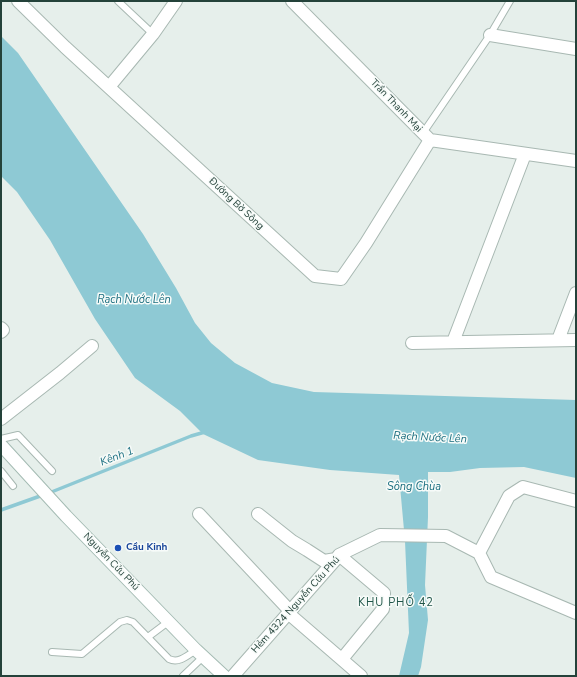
<!DOCTYPE html>
<html>
<head>
<meta charset="utf-8">
<style>
  body { margin:0 }
  #map { position:relative; width:577px; height:677px; overflow:hidden; background:#e6efeb; font-family:"Nunito Sans",sans-serif }
  canvas { display:block }
  .frame { position:absolute; inset:0; border:2px solid #24423a; pointer-events:none }
</style>
</head>
<body>
<div id="map">
<canvas width="577" height="677"></canvas>
<div class="frame"></div>
</div>
<script>
const g = document.querySelector('canvas').getContext('2d');
g.lineJoin = 'round';
function fill(path, color) {
  g.fillStyle = color;
  g.fill(path, 'evenodd');
}
function trace(path, color, width, dash) {
  g.strokeStyle = color;
  g.lineWidth = width;
  g.lineCap = dash ? 'butt' : 'round';
  g.setLineDash(dash || []);
  g.stroke(path);
}
function drawText(font, color, halo, rows, align = 'center') {
  g.font = font + ' "Nunito Sans",sans-serif';
  g.lineWidth = 3;
  g.setLineDash([]);
  g.textBaseline = 'middle';
  g.strokeStyle = halo;
  g.fillStyle = color;
  for (const [text, x, y, turn = 0] of rows) {
    g.save();
    g.translate(x, y);
    g.rotate((+turn || 0) * Math.PI / 180);
    g.textAlign = isNaN(turn) ? turn : align;
    if (halo) g.strokeText(text, 0, 0);
    g.fillText(text, 0, 0);
    g.restore();
  }
}
fill(new Path2D(`
  M1,36L18,53L143,234L176,288L195,323L211,343L235,363L272,383L314,392L576,400V478L524,467L480,468L450,472H428V517L425,585L428,620L421,667L418,676H399L409,633L405,541L399,475L330,470L258,460L203,434L180,411L135,378L95,319L50,240L17,192L1,176Z`), '#8ec9d4');
trace(new Path2D(`
  M49,493L191,436L205,432
  M1,510L43,495`), '#8ec9d4', 3.5);
const service = new Path2D(`
  M118,1L153,34
  M423,133L490,35L510,1
  M1,439L18,435L52,471
  M1,471L13,486
  M148,637L168,622
  M52,652L82,654L120,622L127,620L133,622L169,659C179,664 188,655 196,650
  M183,676L203,657`);
const minor = new Path2D(`
  M18,1L65,47L315,276L341,279L366,243L430,140
  M292,1L430,140L576,161
  M490,35L576,49
  M109,87L153,34L176,1
  M1,328L3,330L1,332
  M558,340L576,293
  M453,342L525,154
  M412,343L576,340
  M1,419L60,373L92,346
  M576,501L523,487L509,496L479,553L491,577L576,613
  M199,514L290,611
  M258,514L292,541L307,550L324,561L336,559
  M339,555L384,593L383,609L342,659
  M288,613L361,676
  M233,676L336,559L339,555L380,535L446,536L479,553`);
const secondary = new Path2D(`
  M1,445L66,516L196,650L224,676`);
trace(service, '#a8b8b2', 8);
trace(minor, '#a8b8b2', 14);
trace(secondary, '#a4bbb3', 14);
trace(service, '#fff', 6);
trace(minor, '#fff', 12);
trace(secondary, '#fff', 12);
for (const [x, y, r, color] of [
  [118,548,4,"#1a4fb4"]
]) {
  const dot = new Path2D();
  dot.arc(x, y, r, 0, 2 * Math.PI);
  g.fillStyle = color;
  g.fill(dot);
  trace(dot, '#f7fbf9', 1.5);
}
drawText('10px', '#24423a', '#f7fbf9', [
  ["Trần Thanh Mại",396,106,46],
  ["Đường Bờ Sông",236,204,43],
  ["Nguyễn Cửu Phú",111,562,46],
  ["Hẻm 4324 Nguyễn Cửu Phú",296,605,-48]
]);
drawText('bold 10px', '#164399', '#f7fbf9', [
  ["Cầu Kinh",126,548]
], 'left');
drawText('italic 11px', '#1c6f80', '#f7fbf9', [
  ["Rạch Nước Lên",134,300],
  ["Rạch Nước Lên",430,438,3],
  ["Kênh 1",117,457,-21],
  ["Sông Chùa",414,487]
]);
g.letterSpacing = '1px';
drawText('11px', '#1f5548', '#f7fbf9', [
  ["KHU PHỐ 42",396,603]
]);
g.letterSpacing = '0px';
</script>
</body>
</html>
